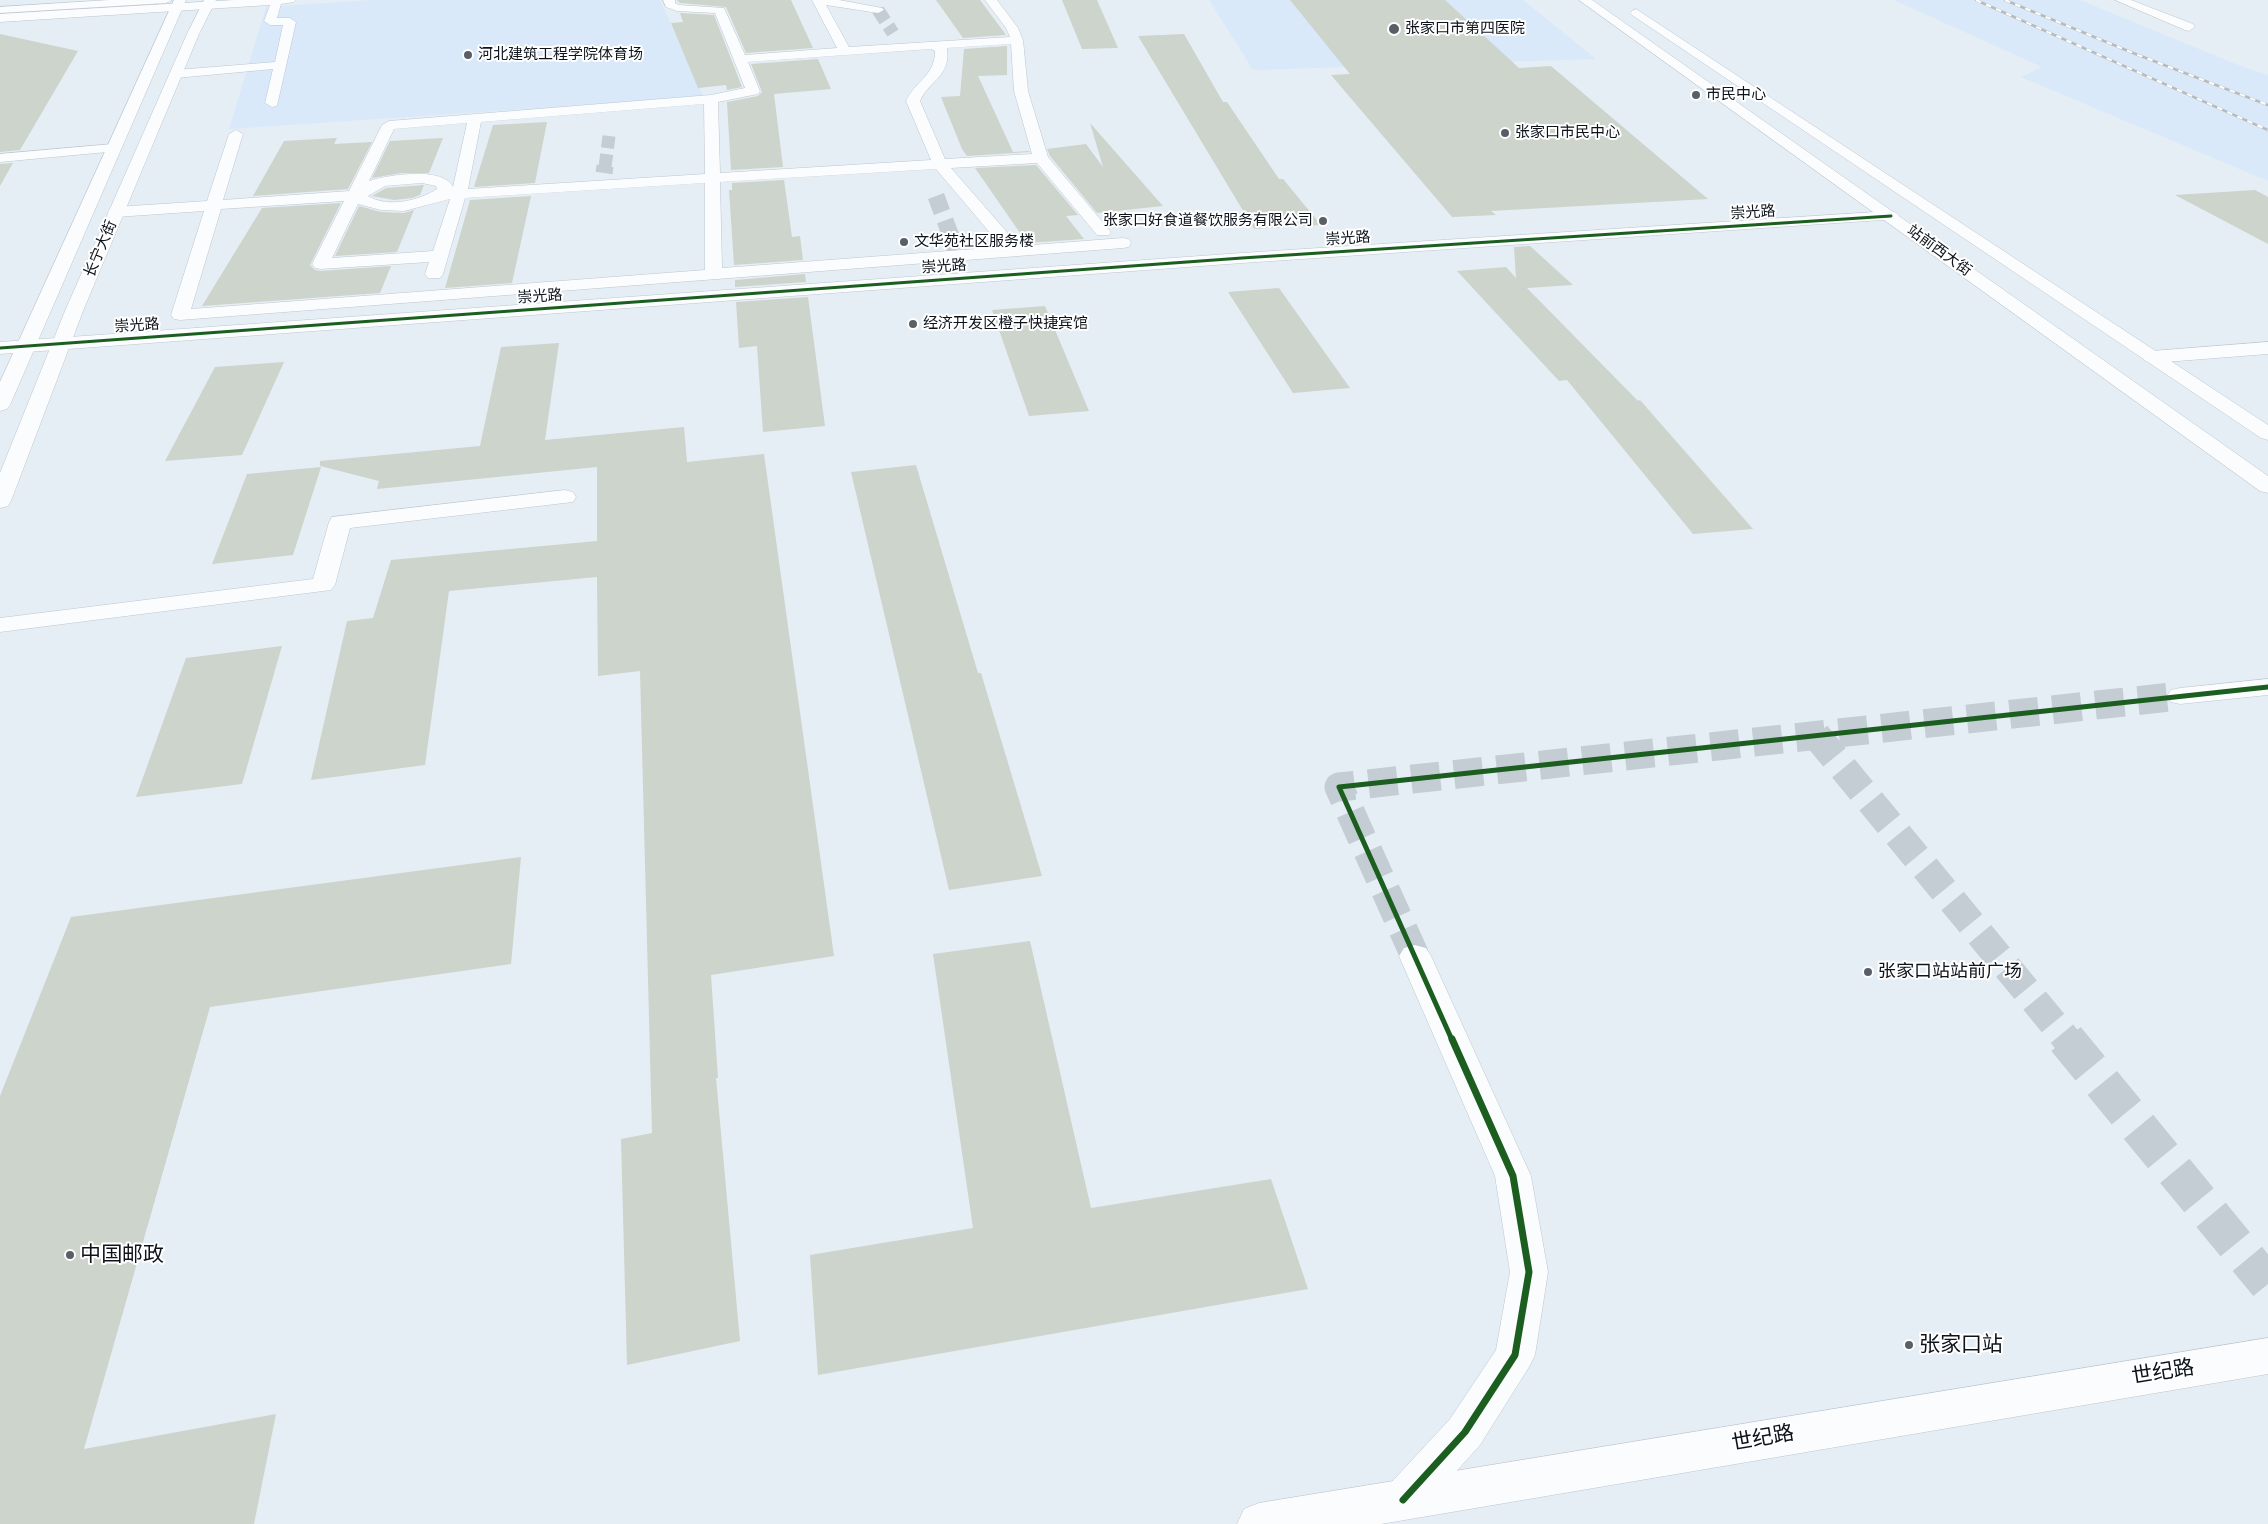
<!DOCTYPE html>
<html>
<head>
<meta charset="utf-8">
<style>
  body { margin:0 }
  canvas { display:block; background:#e5edf5 }
</style>
</head>
<body>
<canvas width="2268" height="1524"></canvas>
<script>
const g = document.querySelector('canvas').getContext('2d');
g.lineJoin = 'round';
function fill(path, color) {
  g.fillStyle = color;
  g.fill(path, 'evenodd');
}
function trace(path, color, width, dash) {
  g.strokeStyle = color;
  g.lineWidth = width;
  g.lineCap = dash ? 'butt' : 'round';
  g.setLineDash(dash || []);
  g.stroke(path);
}
function drawText(font, color, halo, rows, align = 'center') {
  g.font = font + ' "DM Sans","Noto Sans SC",sans-serif';
  g.lineWidth = 4;
  g.setLineDash([]);
  g.textBaseline = 'middle';
  g.strokeStyle = halo;
  g.fillStyle = color;
  for (const [text, x, y, turn = 0] of rows) {
    g.save();
    g.translate(x, y);
    g.rotate((+turn || 0) * Math.PI / 180);
    g.textAlign = isNaN(turn) ? turn : align;
    if (halo) g.strokeText(text, 0, 0);
    g.fillText(text, 0, 0);
    g.restore();
  }
}
fill(new Path2D(`
  M372,0H660L704,97L229,129L266,7Z
  M1209,0H1523L1596,59L1253,70Z
  M1894,0H2080L2233,63L2268,75V181L2021,77L2042,67Z`), '#d9e9f9');
fill(new Path2D(`
  M677,0H791L813,48L746,53L726,7L680,3Z
  M936,0H980L1006,35L963,38Z
  M1062,0H1097L1118,48L1082,49Z
  M1290,0H1445L1519,68L1551,66L1708,199L1491,211L1496,215L1452,217L1331,75L1350,74Z
  M680,13L714,15L742,87L727,90L726,85L698,88L671,23L683,22Z
  M0,34L78,51L20,150L0,152Z
  M1184,34L1223,102H1227L1279,179H1283L1321,225L1254,229L1138,36Z
  M1007,46V75L978,76L1013,152L1029,151L1030,152L967,156L962,149L941,97L960,96L964,49Z
  M818,59L831,89L774,94L783,167L731,170L727,102L758,96L762,92L751,64Z
  M547,122L535,183L474,187L493,125Z
  M1090,123L1163,206L1097,213L1050,156L1047,149L1086,144L1103,167Z
  M337,138L334,144L372,142L348,189L253,196L284,141Z
  M443,138L429,173H401L372,178L390,141Z
  M13,163L0,186V164Z
  M1036,165L1078,215L1066,216L1084,239L1027,243L975,168Z
  M784,180L792,237L800,236L803,260L734,265L729,190H732V183Z
  M424,185L420,195L412,198L394,200L372,196L386,188Z
  M2255,190L2268,197V244L2175,195Z
  M531,196L512,283L445,288L470,200Z
  M341,203L310,265L315,270L321,271L391,266L380,293L202,306L262,208Z
  M359,206L381,212L404,213L414,210L397,252L335,256Z
  M1530,246L1573,285L1527,288L1638,401L1640,400L1753,529L1693,534L1567,380L1559,381L1457,271L1506,267L1516,278L1514,247Z
  M805,274L806,282L735,287V280Z
  M1279,288L1350,388L1293,393L1228,292Z
  M808,297L825,426L763,432L757,346L739,348L736,302Z
  M1045,306L1089,411L1029,416L992,310Z
  M559,343L545,440L684,427L687,462L764,454L834,956L711,975L718,1078H716L740,1341L627,1365L621,1139L652,1133L640,671L598,676L597,577L449,591L425,765L311,780L347,621L373,618L391,560L597,541V467L377,489L379,481L320,466V461L480,446L501,347Z
  M284,362L242,455L165,461L215,367Z
  M916,465L978,673H981L1042,876L949,890L851,472Z
  M321,467L293,555L212,564L247,474Z
  M282,646L242,784L136,797L186,658Z
  M521,857L511,964L210,1007L84,1449L276,1414L254,1524H0V1096L71,917Z
  M1030,941L1091,1208L1271,1179L1308,1289L818,1375L810,1255L973,1228L933,954Z`), '#cdd4cc');
trace(new Path2D(`
  M878,10L893,33
  M605,167L609,136`), '#c4ccd4', 13, [13, 6]);
trace(new Path2D(`
  M604,173L605,166
  M936,196L956,250`), '#c4ccd4', 17, [17, 9]);
trace(new Path2D(`
  M1816,735L2067,1040
  M1415,956L1339,787L2180,696`), '#c4ccd4', 29, [29, 14]);
trace(new Path2D(`
  M2066,1039L2268,1284`), '#c4ccd4', 38, [38, 19]);
const minor = new Path2D(`
  M234,0H296L294,2L281,4L277,18H290L296,22L277,106L272,107L265,103L273,69L176,78L169,74L176,70L275,62L283,25H270L264,21L270,5L0,22V14Z
  M663,0H675V3L679,5L724,8L745,55L837,48L812,0H839L882,8L884,10L878,13L826,5L849,47L1010,37L1006,28L985,0H997L1018,28L1023,40L1028,91L1048,157L1111,232L1109,235H1097L1037,163L951,168L1019,246L1123,238L1129,239L1131,243L1129,247L1123,248L180,320L174,319L171,315L204,211L116,217L110,215L108,212L110,209L116,207L207,201L229,134L236,130L243,134L223,200L349,191L382,125L389,121L711,95L745,88L715,13L677,11L666,7ZM1011,44L1014,91L1032,154L945,159L920,101C930,79 951,77 947,48ZM931,49L935,51C935,76 916,80 906,101L931,160L720,173L718,102L758,94L760,91L748,62ZM704,104L705,174L468,189L481,122ZM467,123L453,187C443,166 387,175 369,181L394,129ZM936,169L1002,247L722,268L720,182ZM422,183L436,186L437,189C418,201 388,208 368,196L385,186ZM705,183V270L191,309L221,209L344,201L312,264L315,268L321,269L429,262L425,274L428,278H440L443,274L465,198ZM450,199L433,251L332,258L358,204L381,210L404,211Z
  M2115,0H2131L2193,24L2195,27L2189,31L2185,30Z
  M113,144L120,148L118,151L0,162V154Z
  M1891,211L1897,213L1899,216L1897,219L1242,263L0,354V342L1242,253Z
  M2268,342V354L2152,363L2145,361L2143,357L2145,353L2152,351Z
  M565,490L573,492L576,497L573,502L350,528L335,585L331,590L0,632V618L313,579L329,522L332,517Z
  M2268,679V695L2180,704L2171,702L2167,696L2171,690L2180,688Z
  M1415,945L1426,948L1431,956L1531,1176L1548,1272L1535,1355L1529,1367L1480,1445L1418,1514L1403,1520L1388,1514L1381,1500L1388,1486L1450,1419L1496,1350L1510,1272L1495,1176L1399,956L1404,948Z`);
const major = new Path2D(`
  M109,0H172L166,3L0,13V7Z
  M174,0H186L10,405L7,409L0,411V382Z
  M204,0H216L199,34L83,311L11,501L8,506L0,508V473L65,311L187,34Z
  M1579,0H1592L2268,476V493L2260,491Z
  M1636,9L2268,425V440L2261,438L1632,15L1630,13L1632,11Z
  M2268,1338V1374L1381,1524H1237L1244,1509L1259,1503Z`);
trace(minor, '#bec6ce', 1);
trace(major, '#bec6ce', 1);
fill(minor, '#fbfcfe');
fill(major, '#fbfcfe');
const rail = new Path2D(`
  M1976,0L2268,130
  M2005,0L2133,53L2268,105`);
trace(rail, '#b8bbbd', 2.5);
trace(rail, '#fff', 2, [5.5]);
trace(new Path2D(`
  M0,348L1242,258L1891,216`), '#1b5e20', 3);
trace(new Path2D(`
  M1452,1040L1339,787L2268,687`), '#1b5e20', 5);
trace(new Path2D(`
  M1403,1500L1465,1432L1515,1355L1529,1272L1513,1176L1452,1039`), '#1b5e20', 7);
for (const [x, y, r, color] of [
  [1394,29,6,"#585f67"],
  [468,55,5,"#585f67"],
  [1696,95,5,"#585f67"],
  [1505,133,5,"#585f67"],
  [1323,221,5,"#585f67"],
  [904,242,5,"#585f67"],
  [913,324,5,"#585f67"],
  [1868,972,5,"#585f67"],
  [70,1255,5,"#585f67"],
  [1909,1345,5,"#585f67"]
]) {
  const dot = new Path2D();
  dot.arc(x, y, r, 0, 2 * Math.PI);
  g.fillStyle = color;
  g.fill(dot);
  trace(dot, '#fff', 2);
}
drawText('15px', '#0c131b', '#fff', [
  ["张家口市第四医院",1405,29],
  ["河北建筑工程学院体育场",478,55],
  ["市民中心",1706,95],
  ["张家口市民中心",1515,133],
  ["张家口好食道餐饮服务有限公司",1313,221,"right"],
  ["文华苑社区服务楼",914,242],
  ["经济开发区橙子快捷宾馆",923,324]
], 'left');
drawText('15px', '#0c131b', '#fff', [
  ["崇光路",1753,213,-4],
  ["崇光路",1348,239,-4],
  ["长宁大街",101,249,-67],
  ["站前西大街",1939,251,36],
  ["崇光路",944,267,-4],
  ["崇光路",540,297,-4],
  ["崇光路",137,326,-4]
]);
drawText('18px', '#0c131b', '#fff', [
  ["张家口站站前广场",1878,972]
], 'left');
drawText('21px', '#0c131b', '#fff', [
  ["中国邮政",80,1255],
  ["张家口站",1919,1345]
], 'left');
drawText('21px', '#0c131b', '#fff', [
  ["世纪路",2163,1373,-9],
  ["世纪路",1763,1439,-10]
]);
</script>
</body>
</html>
